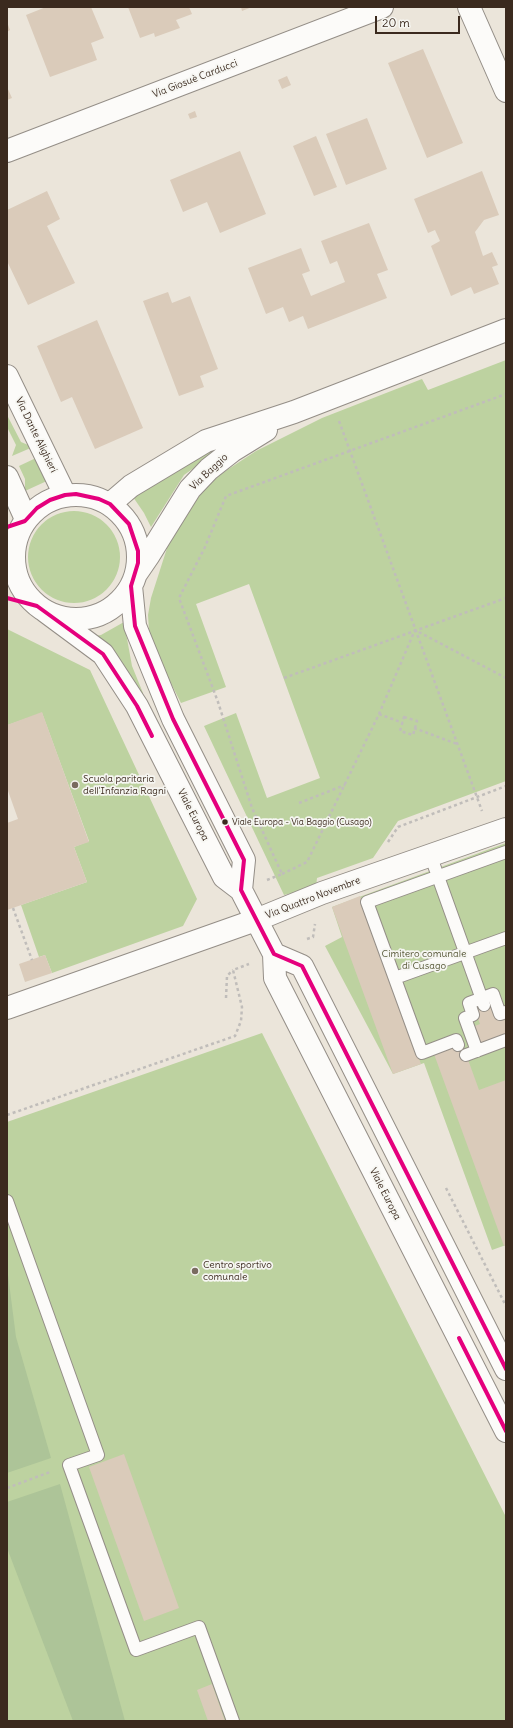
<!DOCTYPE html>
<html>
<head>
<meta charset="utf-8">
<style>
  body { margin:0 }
  #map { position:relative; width:513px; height:1728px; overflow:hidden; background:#ebe5da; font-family:Delius,sans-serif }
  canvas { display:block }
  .frame { position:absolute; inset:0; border:8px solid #3b2a1e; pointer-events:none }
  .scale { position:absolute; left:375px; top:16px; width:85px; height:18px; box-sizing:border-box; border:2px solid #3b2a1e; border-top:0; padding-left:5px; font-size:12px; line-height:14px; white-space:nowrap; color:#3b2a1e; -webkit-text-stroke:3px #f6f6f2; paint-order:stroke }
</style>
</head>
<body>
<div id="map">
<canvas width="513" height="1728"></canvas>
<div class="frame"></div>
<div class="scale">20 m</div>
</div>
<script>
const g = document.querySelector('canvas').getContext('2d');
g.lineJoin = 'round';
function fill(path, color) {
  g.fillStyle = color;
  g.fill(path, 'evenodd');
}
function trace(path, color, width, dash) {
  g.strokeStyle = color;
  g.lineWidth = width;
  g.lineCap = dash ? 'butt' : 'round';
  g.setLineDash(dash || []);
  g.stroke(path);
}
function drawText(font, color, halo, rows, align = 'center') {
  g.font = font + ' Delius,sans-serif';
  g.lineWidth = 3.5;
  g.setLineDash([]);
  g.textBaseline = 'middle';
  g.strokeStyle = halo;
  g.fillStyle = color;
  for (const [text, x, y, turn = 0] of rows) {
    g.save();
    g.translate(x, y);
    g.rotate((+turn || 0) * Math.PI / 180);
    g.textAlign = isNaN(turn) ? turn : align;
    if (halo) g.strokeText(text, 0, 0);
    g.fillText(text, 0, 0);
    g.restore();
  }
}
fill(new Path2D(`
  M506,360V781L398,821L373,858L317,878L316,887L284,895L204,726L236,713L267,798L320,778L249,584L196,604L226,687L181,703L154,650L149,631L148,615L151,598L168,545L197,496L221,474L256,451L322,418L422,379L428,390Z
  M7,415L21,442L33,447L12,456L16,445L7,427Z
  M229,443L184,475L151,527L144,513L133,497L192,458Z
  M36,458L49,480L25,491V479L19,466Z
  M28 557a46 46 0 1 1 92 0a46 46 0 1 1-92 0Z
  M124,622L132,666L143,693V696L95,636L101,635Z
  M7,629L90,670L197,899L183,926L52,973L45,955L39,957L21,905L87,882L74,847L89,841L42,713L8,725Z
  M506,843V1245L492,1250L424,1063L393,1074L325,946L342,937L332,907Z
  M262,1033L506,1517V1721H7V1122Z`), '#bdd2a0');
fill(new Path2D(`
  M7,1267L16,1337L51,1458L7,1473Z
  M60,1484L125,1721H73L7,1548V1502Z`), '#adc498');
fill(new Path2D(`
  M46,7H91L104,38L91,43L97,60L50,77L26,15Z
  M128,7H189L192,14L176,20L180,28L155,37L154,33L140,38Z
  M241,7H252L242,11Z
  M7,22L10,30L7,32Z
  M423,49L463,143L427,158L388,63Z
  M287,76L291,85L282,89L278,80Z
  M7,87L12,98L7,100Z
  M195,111L197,117L190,119L188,114Z
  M367,118L387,169L346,185L326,134Z
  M316,136L337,187L314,196L293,146Z
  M240,151L266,214L220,233L207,202L183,212L170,180Z
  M482,171L499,215L484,220L475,232L483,256L492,252L498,265L492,267L499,284L474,294L471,287L451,296L431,246L440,241L435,230L428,233L414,199Z
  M47,191L60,219L47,226L75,283L28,305L7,261V210Z
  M369,223L388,270L377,274L387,298L308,329L303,316L289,322L283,307L266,314L248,268L301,248L310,271L302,274L311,296L345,282L337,261L330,264L321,241Z
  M168,292L172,303L190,296L218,369L200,376L204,387L179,396L143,301Z
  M97,320L143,428L95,449L72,397L61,402L37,346Z
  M42,712L89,842L74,847L87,882L7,910V823L18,819L7,788V725Z
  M360,896L421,1064L393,1074L332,907Z
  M45,955L52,973L25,982L19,964Z
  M492,1002L503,1016L506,1024V1035L478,1045L472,1027L480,1024L474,1008Z
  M462,1043L479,1090L506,1080V1245L504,1246L434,1054Z
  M124,1454L179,1608L144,1621L89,1467Z
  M212,1684L225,1721H208L197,1690Z`), '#dacbba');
const service = new Path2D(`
  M431,857L484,1005
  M395,978L506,938
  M458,1045L456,1040L422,1053L367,902L506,852
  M477,1051L465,1018L473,1015L469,1003L493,994L500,1014L506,1012
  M466,1055L506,1040
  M7,1201L98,1455L69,1465L136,1650L199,1627L233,1721`);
const minor = new Path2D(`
  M469,7L506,91
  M7,151L382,7
  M7,376L65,495
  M7,477L26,519
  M7,1008L256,920L322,893L506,829`);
const tertiary = new Path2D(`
  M14 557a62 62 0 1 1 124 0a62 62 0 1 1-124 0Z
  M110,504L131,486L206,441L294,412L506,330
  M136,574L149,555L190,489L209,469L232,451L266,430
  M131,586L135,626L173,719L244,860L241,890
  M45,611L103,654L137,706L224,877L241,890L274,954L275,978L506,1431
  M274,954L302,966L506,1369`);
trace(service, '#948e87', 14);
trace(minor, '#948e87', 24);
trace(tertiary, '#948e87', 24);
trace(new Path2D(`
  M339,421L482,811
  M284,678L506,598
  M379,714L403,723
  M404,717L417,721L413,735L400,731Z
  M414,728L457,744
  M299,803L345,785
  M388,842L398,827L506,786
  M282,874L307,862L379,714L415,630L506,678
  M267,880L282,874L252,808L218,702L179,598L205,547L226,496L506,394
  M13,908L32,960
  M307,939L313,937L315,924
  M226,998L227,976L233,970
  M7,1115L235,1036L241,1021L242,1007L233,970L249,964
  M446,1188L506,1306
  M7,1488L50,1472`), '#c0bdba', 2.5, [3, 3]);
trace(service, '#fcfbf9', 12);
trace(minor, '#fcfbf9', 22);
trace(tertiary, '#fcfbf9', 22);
trace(new Path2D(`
  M7,527L25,521L37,508L50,500L65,495L76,494L99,499L110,504L129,524L138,551V563L131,586L135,626L173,719L244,860L241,890L274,954L302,966L506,1369
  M7,598L37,606L103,654L137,706L152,736
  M459,1338L506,1431`), '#e5007d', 4);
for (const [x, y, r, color] of [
  [75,785,4,"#796b60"],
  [225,822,3.5,"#3b2a1e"],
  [195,1271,4,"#796b60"]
]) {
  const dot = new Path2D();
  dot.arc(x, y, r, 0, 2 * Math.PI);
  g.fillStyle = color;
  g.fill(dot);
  trace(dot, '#f6f6f2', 1.5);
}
drawText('9px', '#3b2a1e', '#f6f6f2', [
  ["Viale Europa - Via Baggio (Cusago)",232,822]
], 'left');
drawText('10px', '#3b2a1e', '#f6f6f2', [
  ["Via Giosuè Carducci",195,79,-21],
  ["Via Dante Alighieri",36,435,64],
  ["Via Baggio",209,472,-43],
  ["Viale Europa",193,815,63],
  ["Via Quattro Novembre",313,898,-21],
  ["Viale Europa",385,1194,63]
]);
drawText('10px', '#3b2a1e', '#f6f6f2', [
  ["Scuola paritaria",83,779],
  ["dell'Infanzia Ragni",83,791],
  ["Centro sportivo",203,1265],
  ["comunale",203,1277]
], 'left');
drawText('10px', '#575837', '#f6f6f2', [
  ["Cimitero comunale",424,954],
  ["di Cusago",424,966]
]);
</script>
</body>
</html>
